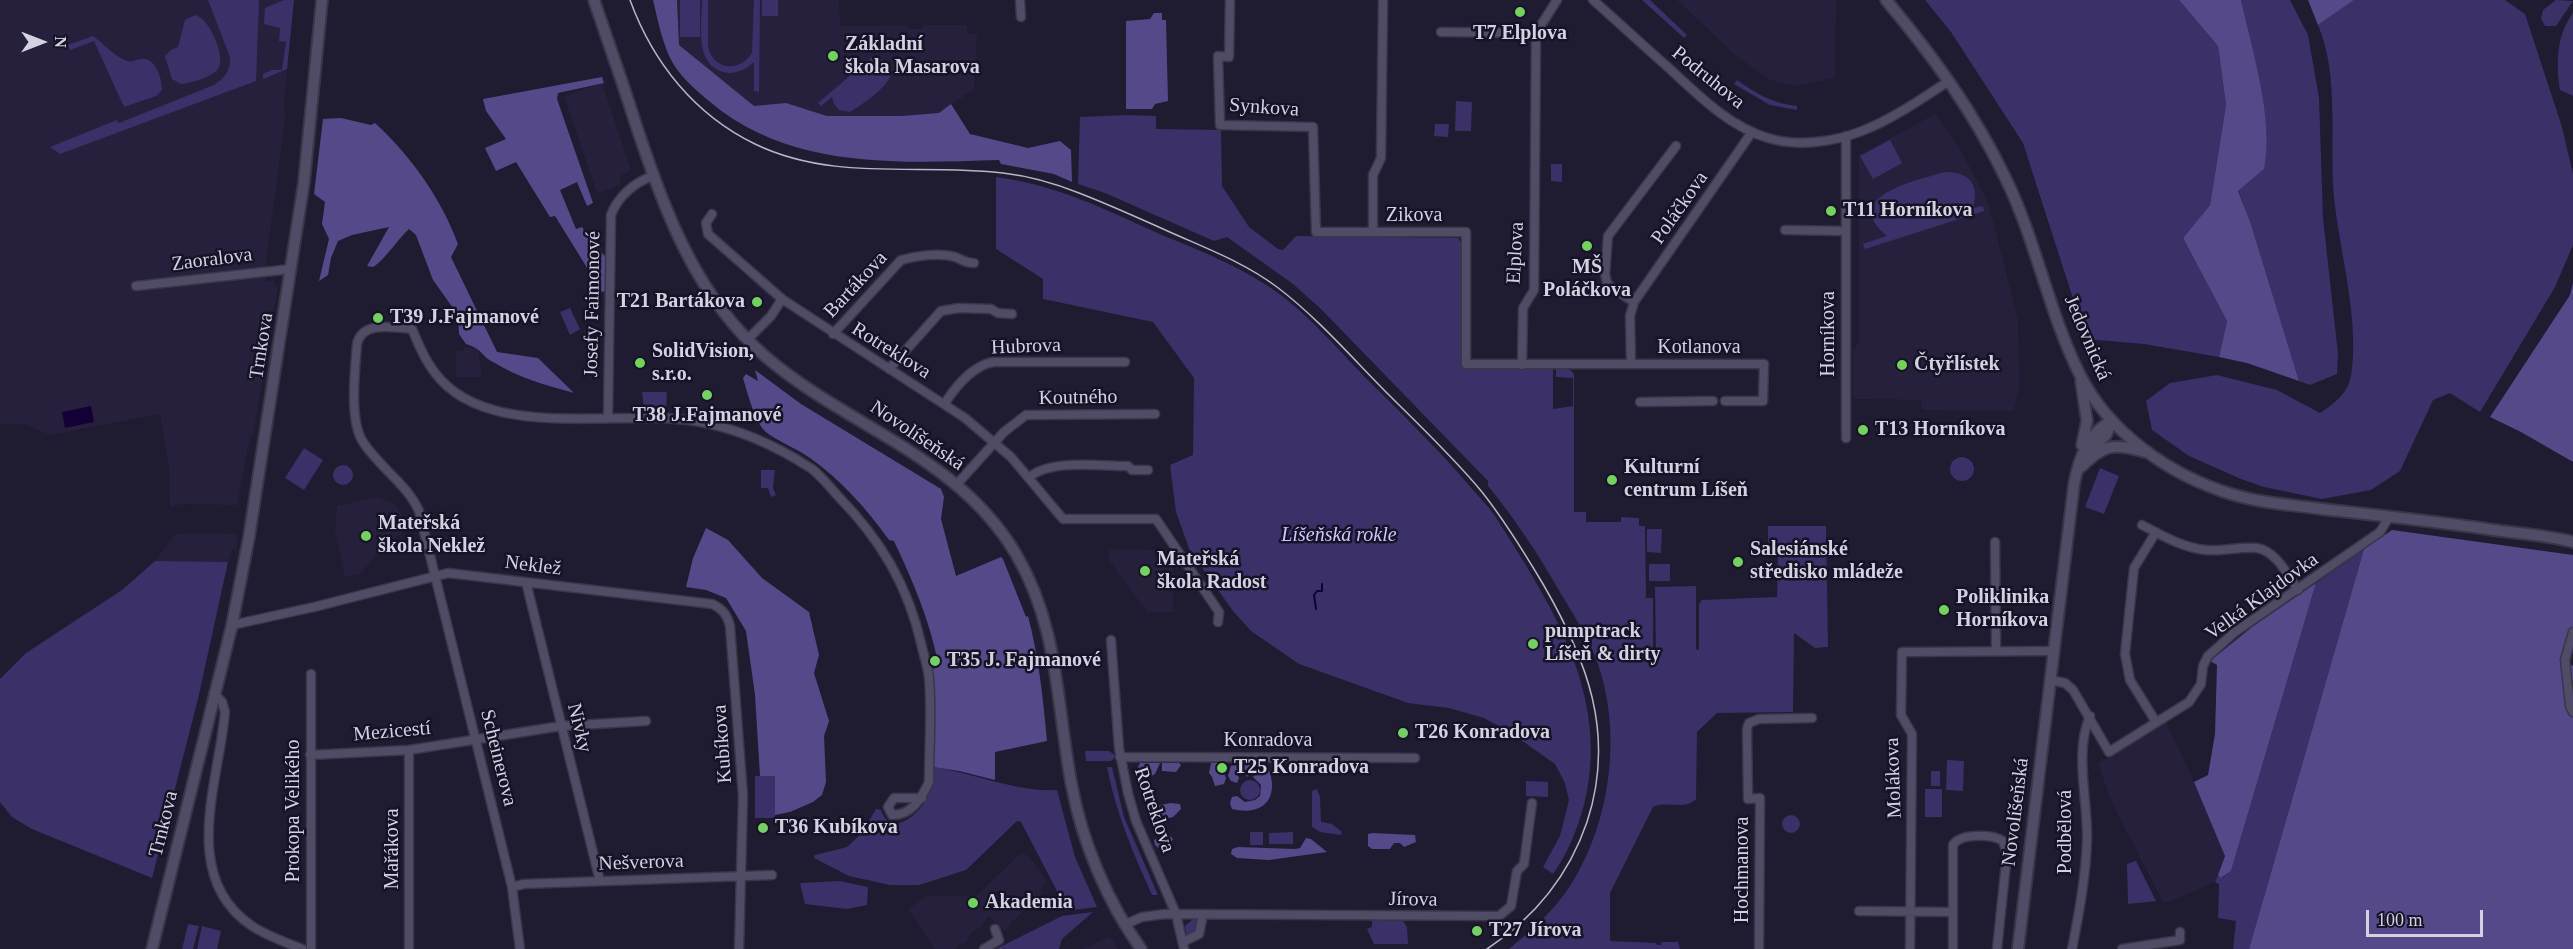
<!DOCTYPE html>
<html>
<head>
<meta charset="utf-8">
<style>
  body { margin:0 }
  #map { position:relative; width:2573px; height:949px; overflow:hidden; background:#1f1b31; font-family:Georgia,serif }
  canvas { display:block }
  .north { position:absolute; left:12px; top:12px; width:60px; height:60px; -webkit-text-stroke:4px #161227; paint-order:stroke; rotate:90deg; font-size:16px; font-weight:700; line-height:24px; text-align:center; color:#d4d2e1 }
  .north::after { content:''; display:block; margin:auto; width:21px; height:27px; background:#d4d2e1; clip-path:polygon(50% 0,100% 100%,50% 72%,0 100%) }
  .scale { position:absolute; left:2366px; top:910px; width:117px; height:27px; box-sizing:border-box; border:3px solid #d4d2e1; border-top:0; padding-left:8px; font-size:18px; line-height:21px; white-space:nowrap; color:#d4d2e1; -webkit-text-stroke:4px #161227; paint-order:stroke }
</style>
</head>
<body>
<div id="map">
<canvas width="2573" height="949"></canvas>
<div class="north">N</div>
<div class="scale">100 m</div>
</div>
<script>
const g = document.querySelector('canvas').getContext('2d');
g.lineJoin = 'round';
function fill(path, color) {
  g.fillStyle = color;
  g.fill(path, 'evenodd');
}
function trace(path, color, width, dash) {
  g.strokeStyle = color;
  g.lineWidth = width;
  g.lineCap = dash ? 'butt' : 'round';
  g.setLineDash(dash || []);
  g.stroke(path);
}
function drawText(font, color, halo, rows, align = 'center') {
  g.font = font + ' Georgia,serif';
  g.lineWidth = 5;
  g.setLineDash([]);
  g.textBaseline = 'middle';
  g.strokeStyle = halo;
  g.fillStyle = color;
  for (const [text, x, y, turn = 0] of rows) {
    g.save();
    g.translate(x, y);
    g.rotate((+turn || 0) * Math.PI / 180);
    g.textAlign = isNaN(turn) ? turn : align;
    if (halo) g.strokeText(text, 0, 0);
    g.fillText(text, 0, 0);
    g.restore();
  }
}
fill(new Path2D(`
  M0,0H294L284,102L285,121L266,261V282L274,280V284L278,287L253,436L250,437L237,505L183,504L170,507L169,468L160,414L50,435L24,424H0Z
  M677,0H839L840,26L907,25L908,29H922L923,25H967V34H977L974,89L939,113L901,116H827L786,103L754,107L679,45Z
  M1677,0H1836L1835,78L1795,86L1770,80L1736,56Z
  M602,83L631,170L619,177L621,185L597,193L564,96Z
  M1935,114L1959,147L1988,202L2018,319L2019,388L2013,411L1922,410L1921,400L1857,399L1853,397V351L1859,342V155Z
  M464,347L478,348L482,377H456V351H463Z
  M376,497L394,503L403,517L407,529L386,545L388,547L381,554L379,552L360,574L345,577L335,532L337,506Z
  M175,534L202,533L238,534L236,549H232L228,562L155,561Z
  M1108,549L1155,550V558H1172L1173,612H1147L1109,560Z
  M2166,722L2214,824L2225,856L2215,882L2171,901L2163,902L2112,803L2098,763L2113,755L2116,756L2117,753Z
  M1024,854L1029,856L1047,881L1040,890L1043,893L1038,899L1036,897L1026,907L1027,909L1009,924L1010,926L1005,931L989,916L980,928L978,927L968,937L969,939L963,945L961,943L955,949H935L908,909L927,896H970L973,899L1019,855Z
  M1110,936L1118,949H1082Z`), '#26203d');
fill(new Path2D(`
  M208,0H259L256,81L60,154L50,147L117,120L119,123L214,85C225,78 231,70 230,57Z
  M284,0H294L287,69L263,79V74L272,70H282L286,42L279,41L280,28L264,24L265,8Z
  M680,0H700V37H680Z
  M702,0H708V47C714,71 740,72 752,53L754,0H760L759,92L754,91V62C745,70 735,75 723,72C694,64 702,23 702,0Z
  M762,0H778V16H762Z
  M1642,0H1650L1687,35L1684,38Z
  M1925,0H2179L2218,46L2226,105L2210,205L2183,238L2227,321L2219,357L2144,344L2086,339L2023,143L1951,32Z
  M2241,0H2290L2308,35L2319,98L2323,218L2338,354L2337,374L2310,385L2299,381L2250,221L2238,190L2264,169L2263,109Z
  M2354,0H2505L2525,14L2562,127L2573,174V245L2555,287L2480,412L2450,393L2433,400L2400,471L2371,490L2322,499L2264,487L2241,479L2189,456L2152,430L2146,401L2170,383L2217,375L2277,390L2320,413C2334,404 2348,393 2351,376C2360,322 2340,253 2334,198C2329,143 2340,77 2318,25Z
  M2556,0L2573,1L2556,26H2545L2541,19L2543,10Z
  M2573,13V96L2560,90C2556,63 2556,36 2573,13Z
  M195,15C209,18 225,54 219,67C214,77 191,83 181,84L172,79L165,56L171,50L178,47L185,20Z
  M93,36C103,43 115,57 127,61C134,63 139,58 145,59C157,61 162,80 162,90L156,96L124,107L94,41L70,50L68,45Z
  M872,57C919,67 868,101 850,112L839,110L834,104L832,97L821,106L818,103Z
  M1737,80C1755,93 1774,104 1797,106V110L1770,105L1734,84Z
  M1456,101L1472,102L1471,131H1455Z
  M1127,115L1156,116V129L1221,130L1222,186L1249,227L1278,249L1283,250L1296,236L1458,238L1462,244V368L1553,369V409L1573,406V378L1556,377V369C1563,369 1571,367 1574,375V512H1586V522H1621V517L1639,518V526H1645L1646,598H1653V650H1656L1655,587L1696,586V649L1699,650V604L1702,600L1777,597L1778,556H1768V526H1826L1828,647L1815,648L1794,633L1793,712L1717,713L1697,732L1696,799C1685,811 1666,800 1653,807L1610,893V941L1656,943L1657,945H1661V942H1678L1680,949H1509C1532,930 1556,909 1572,883C1611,820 1623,730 1596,659C1586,633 1571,611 1557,587C1537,552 1514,518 1488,486V481L1320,308L1293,284L1227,237L1214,241L1105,193L1078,184L1080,117Z
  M1435,124H1449L1448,137L1434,136Z
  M1890,140L1902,163L1873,179L1860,156Z
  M1551,164H1562V182L1551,181Z
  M1945,172C1969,172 1980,184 1973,208L1983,206L1984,211L1865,249L1863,244L1887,236C1839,196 1918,180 1945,172Z
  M996,177C1058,185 1106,210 1162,235C1196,249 1232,263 1263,283C1307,310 1341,354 1378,390C1410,422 1443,454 1472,489C1480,498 1489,507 1495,516C1550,603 1612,695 1584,805C1577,830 1568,853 1553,874L1543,867L1560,836L1569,800L1565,783L1555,764L1508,731L1484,718L1449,708L1408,703L1299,664L1251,631L1233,611L1190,551L1176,512L1170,465L1193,455L1194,378L1153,322L1043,299V279L996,249Z
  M570,308L580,329L570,335L560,312Z
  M642,392H667L666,410L644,409Z
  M304,448L323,460L304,490L285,478Z
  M1950 469a12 12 0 1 1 24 0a12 12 0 1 1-24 0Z
  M333 475a10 10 0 1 1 20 0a10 10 0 1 1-20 0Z
  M2100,468L2119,476L2104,514L2085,507Z
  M761,470H775L773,488L776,495L771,497L768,488H761Z
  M1647,529H1662L1661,553L1647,552Z
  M2364,549L2249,949H2233L2236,921L2218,918L2219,884L2215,882L2218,875L2222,878L2231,871L2316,583Z
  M155,561L228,562L198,699L152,878L32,829L12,817L0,802V679L26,653L122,590Z
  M1649,564H1670V581H1649Z
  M1085,751H1109L1116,756L1111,761H1086Z
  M1947,760L1964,761L1963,791L1946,790Z
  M933,767C974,773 1015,792 1057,790L1075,857L1097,907L1065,911L1056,889L1021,822L1017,821L966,870L919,885H890L849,876L814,858L815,855L847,847L862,833L876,809L881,810C890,838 917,816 926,800C931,789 932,779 933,767Z
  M1107,767H1112L1124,817L1158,895H1152C1133,853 1116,813 1107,767Z
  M1931,771H1940V786H1931Z
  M755,776H775V818H755Z
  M1240 790a10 10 0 1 1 20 0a10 10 0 1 1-20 0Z
  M1526,781L1548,782V797L1526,796Z
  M1317,789L1320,797L1321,822L1332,824L1342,832L1341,835L1320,832L1312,827V791Z
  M1925,789H1942V817H1925Z
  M1782 824a9 9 0 1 1 18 0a9 9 0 1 1-18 0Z
  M1250,832H1263V845H1250Z
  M1293,832V844H1269V833Z
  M2136,861L2156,901L2128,904L2127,864Z
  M840,881L868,887L867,905L847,909L805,904L800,883Z
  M1093,912L1062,939L1059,949H996L1062,916Z
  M1194,918L1199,920C1199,929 1195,935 1187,937L1185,926Z
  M1372,920L1403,921L1407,927L1408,944H1374L1367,929L1372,927Z
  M188,924L199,926L193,949H182Z
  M202,926L221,931L217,949H197Z`), '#3c3068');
fill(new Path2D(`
  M653,0H677L679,45L754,106L786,103L827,116H901L939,113L951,104L970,134L1028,148L1060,141L1071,150L1072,182L1054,174L1001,164L999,160C900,163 789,170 709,101C697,91 683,79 674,65C663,47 658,21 653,0Z
  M2179,0H2241C2252,51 2274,118 2264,169L2238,191L2250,221L2299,381L2247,363L2219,357L2227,321L2183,238L2210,205L2226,105L2218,46Z
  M2308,0H2354L2318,25Z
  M1154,13H1162V20H1166L1168,101L1155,104L1152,109H1126V21L1150,19Z
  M602,77L604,83L558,93L557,99L593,203L587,206L577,182L560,190L576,229L582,227L590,240L605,256L606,291L602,292L555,216L550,217L516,162L496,171L485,148L506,139L486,111L483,99Z
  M341,118L371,125L375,123C411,156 441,198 458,244L451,257L497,352L538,358L574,393C545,385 519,378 493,362C480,355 483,349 466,344L459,334L458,315L433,280L416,235L409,229C398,239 384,261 373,267L367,266L389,227L352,235L338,241L331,258L328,275L319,281L329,239L322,224L325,202L314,194L323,119Z
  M2573,283V462L2521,432L2490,417L2570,295Z
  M755,370L801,404L941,489L944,497L941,519L956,576L1001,557L1003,559L1026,617L1028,616C1039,658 1043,698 1047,741L995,752V780L959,771L933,767L932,669L939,667L938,663C930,621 912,579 894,541L889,540C867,509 841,480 810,458C798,449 775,440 766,432C755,423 747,391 743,378L746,374L758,381Z
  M706,528L728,540L762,578L809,612L819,655L814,673L829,721L824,736L826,782L822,795L813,802L790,812L775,815V776H760L755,695L746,631L726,598L706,590L686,587L693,558Z
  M2392,530L2573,555V645L2568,662L2573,666V949H2249L2364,549Z
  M2316,583L2231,871L2221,878L2218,875L2225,856L2194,782L2208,775L2215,734L2217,665L2210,661L2252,627Z
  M1140,763H1160L1155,774L1149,777L1143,775L1138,767Z
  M1162,763H1179L1181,765L1176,772L1162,771Z
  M1211,763H1217L1219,771H1223L1226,778L1224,784L1215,786L1212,777L1209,773Z
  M1237,764L1257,765L1247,777L1243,772L1237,773L1239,778L1237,783L1231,781L1228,776L1231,766Z
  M1261,764L1267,765C1281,796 1265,817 1232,809L1230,803L1232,797L1237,796L1245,802L1255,800L1260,796L1261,785L1253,777Z
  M1170,803L1180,804L1181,809L1173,817L1157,821L1151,811L1152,807Z
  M1372,833L1415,835L1416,842L1404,847L1400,843H1394L1390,849H1372L1368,846V834Z
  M1165,834L1169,835L1173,839L1165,853L1155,845L1154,840Z
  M1306,838L1311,839L1327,852L1269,860L1237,858L1231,854L1232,849L1238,847L1295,849L1300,848Z`), '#564989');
fill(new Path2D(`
  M91,406L94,422L65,428L62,412Z`), '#130037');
trace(new Path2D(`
  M1316,609L1314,595L1317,591H1322V584`), '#130037', 2);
const street = new Path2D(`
  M1020,0L1021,17
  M1230,0L1229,57L1218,56L1220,125L1313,127L1316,232H1466V364H1764L1763,401H1725
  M1593,0C1619,23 1645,47 1671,70C1699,96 1730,127 1768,138C1797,147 1834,142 1862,131C1893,119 1921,99 1949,81
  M1441,32L1536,33
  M712,214L706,223L708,234L782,299L965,418L1011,457L1063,519H1156L1219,612L1218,622
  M1785,230L1846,231
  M1373,232V175L1381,158L1383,0
  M136,286L291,269
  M1634,302L1612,288L1607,283L1605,274L1608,236L1676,146
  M833,334L901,260C916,256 940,252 955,257C963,260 965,263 974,263
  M748,339L771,316L782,299
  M1631,364L1630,316L1634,302L1752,132
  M1522,365L1523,308L1534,290L1536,33L1557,0
  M889,369L941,311L959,308L991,309L998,313L1012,314
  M1640,402L1713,401
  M945,403C956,386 973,366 993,362H1125
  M608,417L611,215C618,196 635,182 653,176
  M1846,438V136
  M1030,477C1050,459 1100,466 1128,466L1132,470H1148
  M957,484L1004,432L1026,415L1155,414
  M2142,525C2161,535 2183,548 2206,550C2222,552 2240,546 2257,548C2276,551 2288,575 2298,590
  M2156,532L2134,568L2125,654L2130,680L2156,722
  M1995,542L1996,650
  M526,582L600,881
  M232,625L314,607L448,573L712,604C723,609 727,615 730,626L743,796L739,949
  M2573,632L2565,660L2570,706L2573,712
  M1111,640L1119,748L1128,793L1136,821L1176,914L1184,949
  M311,674V949
  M2050,680L2065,683L2073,690L2109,752L2189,702L2201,684L2203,666L2208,656L2235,632L2380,532L2389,517
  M214,693L222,702L225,712C219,782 179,877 252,926C267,936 285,942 302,949
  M409,750V949
  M310,755L409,750L561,726L646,721
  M1120,757L1415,758
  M512,887L524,884L772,875
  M1859,911L1952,912
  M1124,925L1142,917L1165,914L1499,916L1511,906L1517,871L1524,864L1532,803
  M1183,942L1199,934L1203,915
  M520,949L512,887L419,511C407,484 379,467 363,442C349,421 355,370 357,344C362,320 394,328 412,329C420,348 427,365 441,380C496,440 621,409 695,421C737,428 777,446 812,469C821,476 829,486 837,495C881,540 908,585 922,647C924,657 928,667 929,678C932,712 929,748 929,782C921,799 912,815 892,815L888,807L894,798H922
  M984,949L999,940L995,929
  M1759,949L1760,798L1748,799L1747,729L1749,723L1759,719L1812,718
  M1910,949L1912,734L1901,715L1902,652L2053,651
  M1953,949V845C1960,833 1992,834 2003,841L2007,854L1997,949
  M2072,949C2079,913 2086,876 2087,839C2088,801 2074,752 2090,716
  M2122,949L2180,940V932`);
const secondary = new Path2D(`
  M594,0C608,42 623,83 636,125C665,211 695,296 766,357C849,428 957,455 1016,554C1060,629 1056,705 1072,787C1083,844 1107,901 1141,949
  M1886,0C1933,56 1973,111 2005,177C2036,240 2048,310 2079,373C2108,432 2169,475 2231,494C2260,503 2292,505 2322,509C2382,516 2441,522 2501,531C2525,534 2550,536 2573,542
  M2081,381L2087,421L2082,445
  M2089,452L2106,435L2112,421
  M2081,467C2104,444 2114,443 2145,452
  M152,949L232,625L249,537L304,182L322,0
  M2018,949L2074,484C2079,459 2088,432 2112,421`);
trace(street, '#3a3648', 11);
trace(secondary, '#3a3648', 14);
trace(street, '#504c66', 8);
trace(secondary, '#504c66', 10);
trace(new Path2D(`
  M630,0C653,63 695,115 755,144C833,182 920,163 1003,173C1029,176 1054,183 1079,193C1110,205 1141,219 1172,233C1208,249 1245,263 1277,287C1318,318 1353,359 1390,396C1421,427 1454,458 1482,492C1505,521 1524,552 1543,584C1587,660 1616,734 1587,822C1569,875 1534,918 1487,949`), '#b8b6c6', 1.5);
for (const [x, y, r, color] of [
  [1520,12,6,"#73d25c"],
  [833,56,6,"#73d25c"],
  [1831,211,6,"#73d25c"],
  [1587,246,6,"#73d25c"],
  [757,302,6,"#73d25c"],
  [378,318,6,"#73d25c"],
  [640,363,6,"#73d25c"],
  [1902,365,6,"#73d25c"],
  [707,395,6,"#73d25c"],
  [1863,430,6,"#73d25c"],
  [1612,480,6,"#73d25c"],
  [366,536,6,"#73d25c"],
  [1738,562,6,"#73d25c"],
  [1145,571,6,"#73d25c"],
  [1944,610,6,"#73d25c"],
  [1533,644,6,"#73d25c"],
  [935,661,6,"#73d25c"],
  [1403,733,6,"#73d25c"],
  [1222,768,6,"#73d25c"],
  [763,828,6,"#73d25c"],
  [973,903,6,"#73d25c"],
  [1477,931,6,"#73d25c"]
]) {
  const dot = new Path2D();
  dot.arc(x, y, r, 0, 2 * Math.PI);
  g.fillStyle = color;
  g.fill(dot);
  trace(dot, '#161227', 2);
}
drawText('bold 20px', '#d4d2e1', '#161227', [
  ["T7 Elplova",1520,34,"center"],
  ["Základní",845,45],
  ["škola Masarova",845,68],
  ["T11 Horníkova",1843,211],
  ["MŠ",1587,268,"center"],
  ["Poláčkova",1587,291,"center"],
  ["T21 Bartákova",745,302,"right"],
  ["T39 J.Fajmanové",390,318],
  ["SolidVision,",652,352],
  ["s.r.o.",652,375],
  ["Čtyřlístek",1914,365],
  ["T38 J.Fajmanové",707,416,"center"],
  ["T13 Horníkova",1875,430],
  ["Kulturní",1624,468],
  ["centrum Líšeň",1624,491],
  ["Mateřská",378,524],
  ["škola Neklež",378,547],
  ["Salesiánské",1750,550],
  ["středisko mládeže",1750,573],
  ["Mateřská",1157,560],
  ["škola Radost",1157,583],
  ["Poliklinika",1956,598],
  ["Horníkova",1956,621],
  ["pumptrack",1545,632],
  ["Líšeň & dirty",1545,655],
  ["T35 J. Fajmanové",947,661],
  ["T26 Konradova",1415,733],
  ["T25 Konradova",1234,768],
  ["T36 Kubíkova",775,828],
  ["Akademia",985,903],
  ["T27 Jírova",1489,931]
], 'left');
drawText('20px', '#d4d2e1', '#161227', [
  ["Podruhova",1708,78,39],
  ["Synkova",1264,108,4],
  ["Poláčkova",1680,208,-55],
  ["Zikova",1414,216],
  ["Elplova",1516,253,-87],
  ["Zaoralova",212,260,-7],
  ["Bartákova",856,285,-47],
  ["Josefy Faimonové",593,304,-89],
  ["Horníkova",1829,334,-90],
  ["Jedovnická",2087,338,67],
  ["Trnkova",262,346,-81],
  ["Hubrova",1026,347,-2],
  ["Kotlanova",1699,348],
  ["Rotreklova",891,351,32],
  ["Koutného",1078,398,-1],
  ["Novolíšeňská",917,436,34],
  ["Neklež",533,566,7],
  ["Velká Klajdovka",2262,597,-36],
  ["Nivky",579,728,76],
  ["Mezicestí",392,732,-5],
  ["Konradova",1268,741],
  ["Kubíkova",723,744,-94],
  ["Scheinerova",498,758,76],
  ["Molákova",1894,778,-92],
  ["Rotreklova",1154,810,71],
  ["Prokopa Velikého",294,811,-90],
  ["Novolíšeňská",2016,812,-83],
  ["Trnkova",164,824,-76],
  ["Podbělová",2066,832,-90],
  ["Mařákova",393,849,-90],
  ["Nešverova",641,863,-2],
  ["Hochmanova",1743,870,-90],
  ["Jírova",1413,900,1]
]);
drawText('italic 20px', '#cdc6ff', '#161227', [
  ["Líšeňská rokle",1339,536]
]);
</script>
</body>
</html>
